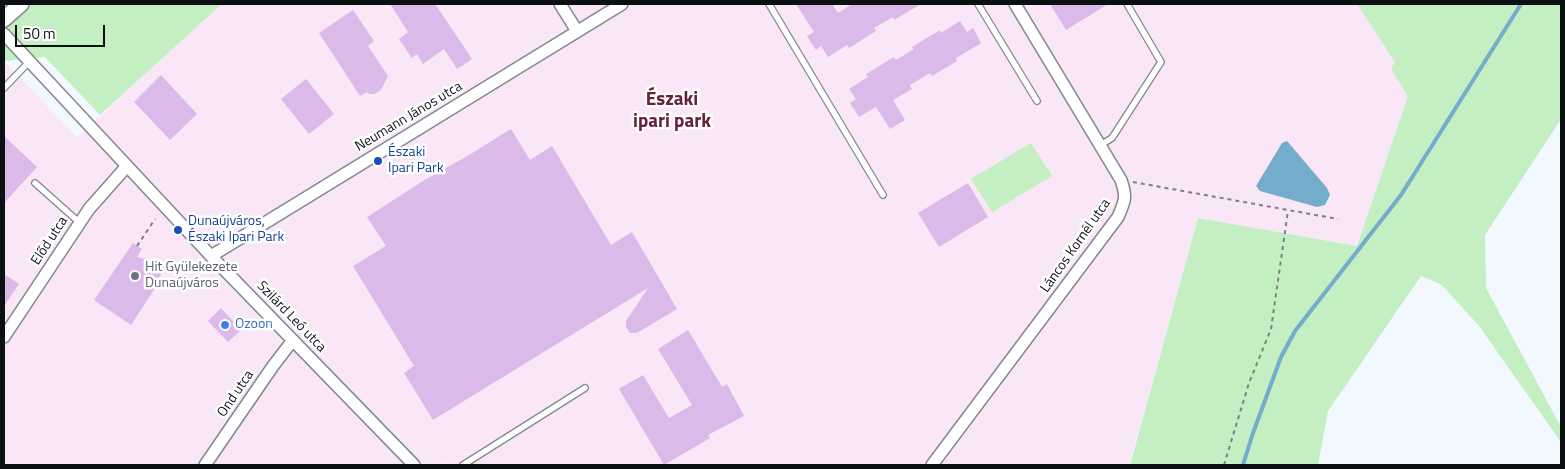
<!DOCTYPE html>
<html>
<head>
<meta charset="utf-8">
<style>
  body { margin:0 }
  #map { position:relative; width:1565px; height:469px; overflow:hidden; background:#f1f8fe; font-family:"Titillium Web",sans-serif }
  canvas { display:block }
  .frame { position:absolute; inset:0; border:5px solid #0d1012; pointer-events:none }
  .scale { position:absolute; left:15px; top:25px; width:90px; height:22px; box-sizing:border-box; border:2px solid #0d1012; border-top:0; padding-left:6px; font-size:15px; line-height:18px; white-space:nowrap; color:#0d1012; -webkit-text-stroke:4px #fff; paint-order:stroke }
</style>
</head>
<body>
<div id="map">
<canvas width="1565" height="469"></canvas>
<div class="frame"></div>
<div class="scale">50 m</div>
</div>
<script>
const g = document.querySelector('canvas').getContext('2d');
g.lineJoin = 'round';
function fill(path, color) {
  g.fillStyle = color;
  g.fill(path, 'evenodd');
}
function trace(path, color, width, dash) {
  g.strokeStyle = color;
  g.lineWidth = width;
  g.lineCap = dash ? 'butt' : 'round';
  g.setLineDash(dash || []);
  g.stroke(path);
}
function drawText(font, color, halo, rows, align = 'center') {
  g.font = font + ' "Titillium Web",sans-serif';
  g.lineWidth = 5;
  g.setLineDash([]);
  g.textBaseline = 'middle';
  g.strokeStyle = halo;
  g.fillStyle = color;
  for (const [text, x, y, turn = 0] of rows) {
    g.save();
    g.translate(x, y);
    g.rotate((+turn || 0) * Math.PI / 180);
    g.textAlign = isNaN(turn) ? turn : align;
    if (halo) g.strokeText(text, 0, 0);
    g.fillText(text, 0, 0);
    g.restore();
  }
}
fill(new Path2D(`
  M222,4H1357L1396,62L1391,69L1408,96L1357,246L1198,218L1129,465H447L443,462L439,465H4V61L77,137Z`), '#f9e6f7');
fill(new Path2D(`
  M4,4H222L100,115L45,57L4,61Z
  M1357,4H1561V119L1485,235L1486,288L1561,427V442L1479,326L1442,285L1421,276L1328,411L1318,465H1130L1198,218L1357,246L1408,96L1391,69L1395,62Z
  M1031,143L1052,176L992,212L971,179Z`), '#c3efc3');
fill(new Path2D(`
  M1287,141L1327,188L1330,195L1325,205L1317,207L1260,191L1256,186L1282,143Z`), '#73adcb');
trace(new Path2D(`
  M1243,465L1253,433L1281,357L1295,331L1401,195L1521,4`), '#73adcb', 4);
fill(new Path2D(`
  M390,4H435L472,59L457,69L444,49L423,64L417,54L412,58L399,39L408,32Z
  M796,4H832L838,13L852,4H921L894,20L893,17L874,28L876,31L849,48L847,45L828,57L821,46L816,50L807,36L814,32Z
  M1050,4H1108L1066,30Z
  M353,10L374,41L368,46L388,76L381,90L374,94H369L367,92L360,96L319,33Z
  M960,21L967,32L973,28L981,43L956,58L957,61L932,76L930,73L910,85L912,89L893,100L905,120L890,129L876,107L859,117L850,103L856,99L849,89L868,77L866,74L894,57L896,60L914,49L912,47L940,30L941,33Z
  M161,75L197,114L170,140L134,102Z
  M306,79L334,114L309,134L281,99Z
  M511,129L530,160L552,146L611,245L632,232L677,309L637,333H630L626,327V321L648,288L433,420L404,373L414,366L353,266L386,246L367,217L423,181L469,155Z
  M4,136L37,167L4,203Z
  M968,183L988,217L939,247L918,213Z
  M133,243L142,249L137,257L158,262L167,266L153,286L155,288L131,325L94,300Z
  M4,274L19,284L4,306Z
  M221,308L241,330L228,342L208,321Z
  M688,330L722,387L727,384L744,416L708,435L710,438L664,465L619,389L643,375L669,418L692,405L658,349Z`), '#dbbaea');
const lane = new Path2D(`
  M769,4L883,195
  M978,4L1037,101
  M4,88L29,62
  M1099,146L1112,138L1161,62L1127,4
  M35,183L80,223
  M463,465L585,388`);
const street = new Path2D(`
  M560,4L577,31
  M4,34L211,256L414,465
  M211,256L622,4
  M4,337L89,209L127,166
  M205,465L273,366L293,340
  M932,465L1118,217C1125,201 1127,197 1121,180L1015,4`);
const secondary = new Path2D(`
  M4,19L21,4`);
trace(lane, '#82888e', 8);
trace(street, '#82888e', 14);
trace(secondary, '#82888e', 18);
trace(new Path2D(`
  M1133,182L1338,219
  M137,246L155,219
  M1224,465L1249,383L1271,329L1288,211`), '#7c8185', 2, [4, 4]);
trace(lane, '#fff', 5.5);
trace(street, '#fff', 11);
trace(secondary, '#fff', 15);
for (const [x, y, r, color] of [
  [378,161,5,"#1a4fb4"],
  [178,230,5,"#1a4fb4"],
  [135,276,5,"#6b7280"],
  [225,325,5,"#3f7fe0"]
]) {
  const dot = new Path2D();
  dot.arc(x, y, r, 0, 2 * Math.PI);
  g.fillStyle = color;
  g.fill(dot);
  trace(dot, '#fff', 2);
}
drawText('14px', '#0d1012', '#fff', [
  ["Neumann János utca",409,117,-31],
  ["Előd utca",50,241,-57],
  ["Láncos Kornél utca",1076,246,-55],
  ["Szilárd Leó utca",291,317,46],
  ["Ond utca",236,394,-56]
]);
drawText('14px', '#164399', '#fff', [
  ["Északi",388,153],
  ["Ipari Park",388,169],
  ["Dunaújváros,",188,222],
  ["Északi Ipari Park",188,238]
], 'left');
drawText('14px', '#5b616d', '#fff', [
  ["Hit Gyülekezete",145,268],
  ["Dunaújváros",145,284]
], 'left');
drawText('14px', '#366cbe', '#fff', [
  ["Ozoon",235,325]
], 'left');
drawText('bold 19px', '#65223a', '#fff', [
  ["Északi",672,100],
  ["ipari park",672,122]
]);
</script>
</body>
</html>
